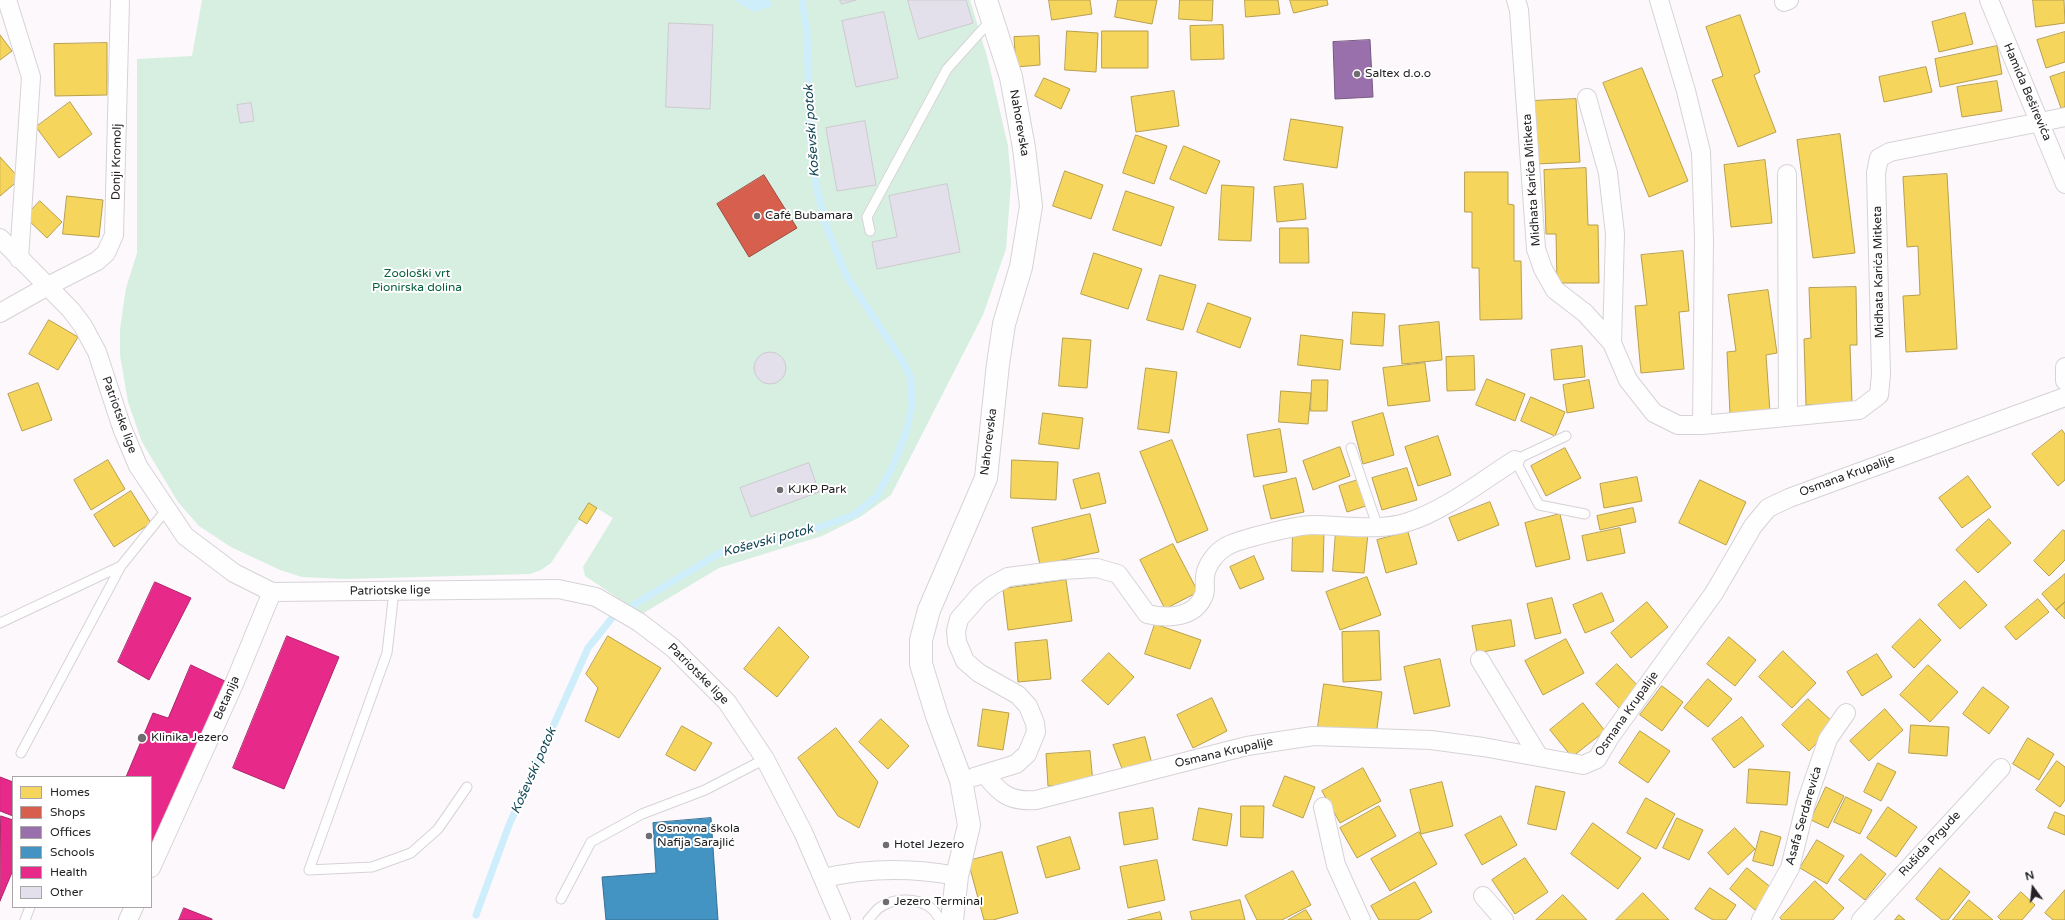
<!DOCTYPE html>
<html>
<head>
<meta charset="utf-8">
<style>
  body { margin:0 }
  #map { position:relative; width:2065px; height:920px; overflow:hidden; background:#fcf8fc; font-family:"Varela Round",sans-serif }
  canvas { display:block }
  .legend { position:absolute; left:12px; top:776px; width:140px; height:132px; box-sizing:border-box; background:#fff; border:1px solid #a7a7a8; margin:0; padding:5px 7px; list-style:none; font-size:12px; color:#242225 }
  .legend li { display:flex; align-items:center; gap:8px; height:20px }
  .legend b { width:20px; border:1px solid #a7a7a8 }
  .north { position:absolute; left:2013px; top:868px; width:40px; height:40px; -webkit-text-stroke:3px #fff; paint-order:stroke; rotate:345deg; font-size:11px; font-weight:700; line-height:16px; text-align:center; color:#242225 }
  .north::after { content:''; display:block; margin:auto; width:14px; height:18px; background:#242225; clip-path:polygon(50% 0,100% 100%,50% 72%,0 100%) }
</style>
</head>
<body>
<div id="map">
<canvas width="2065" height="920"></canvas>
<ul class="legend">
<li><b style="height:11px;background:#f6d55c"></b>Homes</li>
<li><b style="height:11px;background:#d6604d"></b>Shops</li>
<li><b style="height:11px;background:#9970ab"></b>Offices</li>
<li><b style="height:11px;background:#4393c3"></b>Schools</li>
<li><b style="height:11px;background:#e7298a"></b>Health</li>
<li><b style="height:11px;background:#e3e0ec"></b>Other</li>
</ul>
<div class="north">N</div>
</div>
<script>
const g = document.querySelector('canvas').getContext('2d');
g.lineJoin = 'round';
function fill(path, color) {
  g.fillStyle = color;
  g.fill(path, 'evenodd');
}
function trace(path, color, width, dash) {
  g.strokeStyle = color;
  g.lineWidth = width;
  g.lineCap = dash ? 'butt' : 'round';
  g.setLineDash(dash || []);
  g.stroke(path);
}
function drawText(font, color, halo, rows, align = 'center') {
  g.font = font + ' "Varela Round",sans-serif';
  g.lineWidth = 4;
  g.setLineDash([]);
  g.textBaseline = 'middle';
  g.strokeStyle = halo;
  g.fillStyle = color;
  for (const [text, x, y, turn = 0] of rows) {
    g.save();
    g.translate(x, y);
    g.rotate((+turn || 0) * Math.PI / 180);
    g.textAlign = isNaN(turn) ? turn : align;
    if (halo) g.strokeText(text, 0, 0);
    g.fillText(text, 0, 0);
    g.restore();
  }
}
fill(new Path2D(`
  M202,0H970L988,60L1008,146L1011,182L1006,249L983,315L891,495L860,517L822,536L719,568L642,614L585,576L583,567L613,518L590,504L551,563L541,570L530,574L344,579L302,577L280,570L231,547L199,526L178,502L142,442L128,402L120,355V329L126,288L137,253V59L192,56Z`), '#d6efe1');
fill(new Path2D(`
  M734,0H770L772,6L754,12Z`), '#ceeefb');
const homes = new Path2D(`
  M1049,0H1090L1092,14L1052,20Z
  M1118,0H1157L1152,24L1115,17Z
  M1180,0H1213L1212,21L1179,19Z
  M1245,0H1278L1280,14L1246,17Z
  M1290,0H1327L1328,5L1294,13Z
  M2033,0H2064L2065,23L2036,27Z
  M1965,13L1973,44L1939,52L1932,22Z
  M1740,15L1760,72L1754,75L1776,132L1738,147L1712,80L1723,76L1706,27Z
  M1223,25L1224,59L1191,60L1190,26Z
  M1067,31L1098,33L1096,72L1065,70Z
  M1102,31H1148V68H1102Z
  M2065,32V62L2046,68L2037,40Z
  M0,35L12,51L0,60Z
  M1039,36L1040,65L1016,67L1014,37Z
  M107,43V95L55,96L54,44Z
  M1997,46L2002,74L1940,87L1935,59Z
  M1926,67L1932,92L1884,102L1879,77Z
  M1642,68L1688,181L1649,197L1603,83Z
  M2065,72V107L2061,108L2050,77Z
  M1044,78L1070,89L1061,109L1035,96Z
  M1997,81L2002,111L1962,117L1957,87Z
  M1174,91L1179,126L1136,132L1131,97Z
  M1576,99L1580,162L1536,164L1532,101Z
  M70,102L92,134L59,158L36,127Z
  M1291,119L1343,127L1337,168L1284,160Z
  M1840,134L1855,253L1813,258L1797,140Z
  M1136,135L1167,146L1154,184L1123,173Z
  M1184,146L1220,161L1206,194L1170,179Z
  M0,157L20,179L0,196Z
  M1765,160L1772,223L1731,227L1724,165Z
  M1586,168L1588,225H1598L1599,283H1557L1556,234H1546L1544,170Z
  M1065,171L1103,185L1091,219L1053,206Z
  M1465,172H1508V204L1514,205V261H1521L1522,319L1480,320L1479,268H1472V212H1465Z
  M1947,174L1957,349L1906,352L1903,296L1920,295L1918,246L1907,247L1903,177Z
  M1303,184L1306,219L1277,222L1274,187Z
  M1222,185L1254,187L1251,241L1219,240Z
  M1126,191L1174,207L1161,246L1113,230Z
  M67,196L103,200L99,237L63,234Z
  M40,201L62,222L47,238L25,217Z
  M1280,228H1308L1309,263H1280Z
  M1683,251L1689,311L1679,312L1684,369L1641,373L1635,306L1647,305L1641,255Z
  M1094,253L1142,269L1128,309L1081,294Z
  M1160,275L1196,285L1183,330L1147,320Z
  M1856,287L1857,345H1850L1852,403L1806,405L1804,339L1811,338L1809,288Z
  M1768,290L1777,353L1766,355L1770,412L1730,414L1727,352L1736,351L1728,295Z
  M1208,303L1251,318L1240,348L1197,332Z
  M1353,312L1385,314L1383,346L1351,344Z
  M49,320L78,337L58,370L29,354Z
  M1439,322L1442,360L1402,364L1399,326Z
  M1301,335L1343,340L1340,370L1298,365Z
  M1063,338L1091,340L1087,388L1059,386Z
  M1582,346L1585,377L1554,380L1551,350Z
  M1474,356L1475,390L1447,391L1446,357Z
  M1425,363L1430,401L1388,406L1383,368Z
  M1146,368L1177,372L1169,433L1138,429Z
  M1487,379L1525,394L1515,421L1476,405Z
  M1312,380H1328L1327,411H1311Z
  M1589,380L1594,408L1567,413L1563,385Z
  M38,383L52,420L22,431L8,394Z
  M1281,391L1311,393L1308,424L1279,422Z
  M1531,397L1565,412L1555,436L1521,421Z
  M1043,413L1083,418L1079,449L1039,444Z
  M1383,413L1394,455L1363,464L1352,422Z
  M1280,429L1287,472L1254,477L1247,435Z
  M2062,430L2065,434V480L2058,486L2032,454Z
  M1438,436L1451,475L1418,486L1405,447Z
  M1172,440L1208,530L1177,543L1140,452Z
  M1340,447L1350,476L1313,490L1303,461Z
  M1565,448L1581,478L1546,496L1531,466Z
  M108,460L125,489L91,510L74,480Z
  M1012,460L1058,462L1056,500L1011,498Z
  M1407,468L1417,500L1382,510L1372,478Z
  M1099,473L1106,503L1081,509L1073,480Z
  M1968,476L1991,507L1962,528L1939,498Z
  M1637,477L1642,501L1604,508L1600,484Z
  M1296,478L1304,512L1271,519L1263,486Z
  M1358,480L1366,506L1347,512L1339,486Z
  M1700,480L1746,502L1726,545L1679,523Z
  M131,491L151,523L114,547L94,515Z
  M1490,502L1499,525L1458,541L1449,518Z
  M589,503L597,508L587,524L579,519Z
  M1633,508L1636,522L1600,530L1597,516Z
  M1090,514L1099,552L1040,565L1032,528Z
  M1560,514L1570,559L1536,567L1525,523Z
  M1989,519L2011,543L1978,573L1956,550Z
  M1620,528L1625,553L1587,561L1582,536Z
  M1293,530L1324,532L1323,572L1292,571Z
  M2063,530L2065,531V560L2049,576L2034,561Z
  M1336,531L1368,533L1364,573L1333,571Z
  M1408,532L1417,564L1386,573L1377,540Z
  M1173,544L1198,592L1165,609L1140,560Z
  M1254,556L1264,579L1240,589L1230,567Z
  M2065,574V602L2056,610L2042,594Z
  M1367,577L1381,615L1340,630L1326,592Z
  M1066,580L1072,621L1008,630L1003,589Z
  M1965,581L1987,605L1960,629L1938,605Z
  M1602,593L1614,621L1585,633L1573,605Z
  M1552,598L1561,633L1535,639L1527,604Z
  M2038,599L2049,612L2016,640L2005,627Z
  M1647,602L1668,627L1631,658L1611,633Z
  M2065,602V619L2056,610Z
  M1920,619L1941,640L1914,668L1892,647Z
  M1511,620L1515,646L1477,653L1472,626Z
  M1155,624L1201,640L1190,669L1145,654Z
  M779,627L809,657L777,697L744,669Z
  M1379,631L1381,680L1343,682L1342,632Z
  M608,636L661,668L619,738L585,721L598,688L586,674Z
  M1729,637L1756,660L1735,686L1707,664Z
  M1566,639L1584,673L1543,695L1525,661Z
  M1047,640L1051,679L1018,682L1015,643Z
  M1783,651L1816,683L1792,708L1759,677Z
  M1109,653L1134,677L1108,705L1082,681Z
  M1877,654L1892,677L1862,696L1847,672Z
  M1440,659L1450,706L1414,714L1404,667Z
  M1617,664L1640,688L1619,708L1596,684Z
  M1928,665L1958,692L1930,722L1900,695Z
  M1708,679L1732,699L1708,727L1684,708Z
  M1324,684L1382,692L1376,735L1318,727Z
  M1662,686L1683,702L1662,731L1640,715Z
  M1983,687L2009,707L1989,734L1963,714Z
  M1212,698L1227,731L1193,748L1177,715Z
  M1808,699L1835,724L1809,751L1782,725Z
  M1583,703L1605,731L1572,757L1550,730Z
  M983,709L1009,713L1003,750L978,746Z
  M1885,709L1903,730L1869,761L1850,741Z
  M1742,717L1764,746L1734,768L1712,739Z
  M881,719L909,746L888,769L859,742Z
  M1911,725L1949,727L1947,756L1909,753Z
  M682,726L712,743L695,771L666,755Z
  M836,728L878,782L859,828L838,816L798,758Z
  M1640,731L1670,751L1648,783L1619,763Z
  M1145,737L1152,764L1124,774L1113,745Z
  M2028,738L2054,754L2039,780L2013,764Z
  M1090,751L1093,783L1048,786L1046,754Z
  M2057,761L2065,767V800L2060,807L2036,790Z
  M1878,763L1896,772L1881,801L1864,792Z
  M1363,768L1381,801L1340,823L1322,791Z
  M1749,769L1790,772L1787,805L1747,803Z
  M1285,776L1315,787L1303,818L1273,806Z
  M1442,782L1453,826L1421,834L1410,790Z
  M1536,786L1565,792L1556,830L1528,824Z
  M1826,787L1844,796L1828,828L1811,820Z
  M1846,797L1872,810L1860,834L1834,822Z
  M1646,798L1675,814L1656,849L1627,833Z
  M1241,806H1264L1263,838L1241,837Z
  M1379,806L1396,836L1357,858L1340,828Z
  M1888,807L1917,827L1896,857L1867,838Z
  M1153,808L1158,839L1124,845L1119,813Z
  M1199,808L1232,814L1227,846L1193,840Z
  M2055,812L2065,816V835L2048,828Z
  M1501,816L1517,845L1482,865L1465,835Z
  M1677,818L1703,830L1689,860L1663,848Z
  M1593,823L1641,858L1618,889L1571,854Z
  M1735,828L1755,849L1728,875L1708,853Z
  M1761,831L1781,837L1773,866L1753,861Z
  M1419,832L1437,864L1390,891L1371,859Z
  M1070,837L1080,869L1046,878L1037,847Z
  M1817,840L1844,856L1827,884L1800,868Z
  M1002,852L1018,913L993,920H984L968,861Z
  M1861,854L1886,874L1865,900L1839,880Z
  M1525,858L1548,892L1515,914L1492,880Z
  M1157,860L1165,900L1128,908L1120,867Z
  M1747,868L1773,889L1755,910L1730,889Z
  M1940,868L1970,892L1948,920H1942L1916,899Z
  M1293,871L1311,905L1282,920H1257L1245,896Z
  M1815,881L1844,908L1833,920H1782L1780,918Z
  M1415,882L1432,912L1418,920H1379L1371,906Z
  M1710,888L1736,905L1726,920H1713L1695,909Z
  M2065,890V920H2053L2045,913Z
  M2021,892L2035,905L2022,920H2001L1998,917Z
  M1643,893L1669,920H1616Z
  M1563,895L1587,920H1536Z
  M1240,900L1245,920H1192L1190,912Z
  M1969,900L1993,920H1953Z
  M1306,910L1312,920H1288Z
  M1160,912L1162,920H1128Z
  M1899,915L1905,920H1895Z`);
fill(homes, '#f6d55c');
trace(homes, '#b79f4c', 1);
const shops = new Path2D(`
  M764,175L797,228L749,257L717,204Z`);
fill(shops, '#d6604d');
trace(shops, '#a14d41', 1);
const offices = new Path2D(`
  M1370,40L1373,97L1335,99L1333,42Z`);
fill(offices, '#9970ab');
trace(offices, '#765983', 1);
const schools = new Path2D(`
  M711,818L718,920H606L602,877L656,873L653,823Z`);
fill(schools, '#4393c3');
trace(schools, '#3a7194', 1);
const health = new Path2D(`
  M155,582L191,598L149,680L118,662Z
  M287,636L339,657L284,789L233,768Z
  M191,665L229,683L151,845V777H126L153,713L168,718Z
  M0,777L13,782V816L0,811Z
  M1,816L13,820V870L0,901Z
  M184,908L212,919V920H179Z`);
fill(health, '#e7298a');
trace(health, '#ac276c', 1);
trace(new Path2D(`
  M476,915L509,825L588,648L612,618L723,551L794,536L854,515L877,496L893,466L906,432L912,405L911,379L905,365L847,277L827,228L816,186L810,145L807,33L802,0`), '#ceeefb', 7);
const building = new Path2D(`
  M840,0H856L842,4Z
  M908,0H966L973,23L919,39Z
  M884,12L898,78L856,87L842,21Z
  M669,23L713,25L710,109L666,107Z
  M251,103L254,121L240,123L237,105Z
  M865,121L876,185L837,191L826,128Z
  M947,184L960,252L877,269L872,242L897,237L889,196Z
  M754 368a16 16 0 1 1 32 0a16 16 0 1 1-32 0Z
  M809,463L819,492L751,517L740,488Z`);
fill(building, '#e3e0ec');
trace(building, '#cdcbce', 1);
const service = new Path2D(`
  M870,231L867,217L947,69L991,20
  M1566,436L1515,460L1539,505L1585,514
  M1351,448L1378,528
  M394,591L387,653L309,870L372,867L411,853L438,829L467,787
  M0,623L121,566
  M21,753L121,566L166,510
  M561,899L591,842L642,814L705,790L765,759
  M25,920L30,907
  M868,920C872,916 875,911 879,908C897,895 930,897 940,920`);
const minor = new Path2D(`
  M1516,0L1519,10L1536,249L1543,269L1555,290L1585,313L1612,343L1628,380L1654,413L1678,425H1702L1859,410L1879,395L1881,374L1876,173L1879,158L1890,152L2065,117
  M1659,0L1686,91L1701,152L1704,239L1702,425
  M1989,0L2065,184
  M1784,2L1789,0
  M8,3L31,77L19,259
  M1587,98L1608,173L1615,234L1612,343
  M1787,174L1788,417
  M0,238L71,310L83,326L97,352L122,428L138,466L185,536L234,573L272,592L558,589L596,597L639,622L673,648L727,702L765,759L803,832L841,920
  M0,313L46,287L97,261L106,253L114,235L120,0
  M2065,367V381
  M1480,660L1539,757
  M985,774C1000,794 1010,802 1036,800L1247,746L1313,736L1431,740L1483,747L1583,765L1597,759L1610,737L1714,593L1753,526L1768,508L1789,498L2065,397
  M974,777L1016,764L1027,754L1036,732L1035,723L1028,706L1018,695L979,673L965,661L957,642L956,631L959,619L980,595L993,585L1008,577L1062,570L1097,568L1118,574L1147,614C1168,619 1195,618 1204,595C1206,590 1204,583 1205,577C1206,565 1216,552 1227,546C1239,539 1298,525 1312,525C1344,525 1377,532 1408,522C1444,511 1483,480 1515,460
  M1323,807L1336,865L1361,920
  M151,868L234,684L272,592
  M824,878C867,868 914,868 957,876
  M1483,896L1504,920
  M128,920L134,907
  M1761,920L1790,868L1806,803L1828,739L1846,713
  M1861,920L2001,768`);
const tertiary = new Path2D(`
  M952,920L957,876L969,825L961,780L937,716L921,664V640L929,610L986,478L998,364L1004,324L1021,267L1031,206L1024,148L1011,77L986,0`);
trace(service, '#d6d3d6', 11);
trace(minor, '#d6d3d6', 20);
trace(tertiary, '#d6d3d6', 24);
trace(service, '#fffeff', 9);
trace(minor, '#fffeff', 18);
trace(tertiary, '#fffeff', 22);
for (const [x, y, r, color] of [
  [1357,74,4,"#706d70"],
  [757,216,4,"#706d70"],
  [780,490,4,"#706d70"],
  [142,738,5,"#706d70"],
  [649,836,4,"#706d70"],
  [886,845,4,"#706d70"],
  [886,902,4,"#706d70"]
]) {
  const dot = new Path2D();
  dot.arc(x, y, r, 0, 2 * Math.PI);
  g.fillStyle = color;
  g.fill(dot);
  trace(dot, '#fff', 1.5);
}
drawText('12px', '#242225', '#fff', [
  ["Saltex d.o.o",1365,74],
  ["Café Bubamara",765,216],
  ["KJKP Park",788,490],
  ["Klinika Jezero",151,738],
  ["Osnovna škola",657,829],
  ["Nafija Sarajlić",657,843],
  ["Hotel Jezero",894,845],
  ["Jezero Terminal",894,902]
], 'left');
drawText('12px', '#242225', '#fff', [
  ["Hamida Beširevića",2027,92,67],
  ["Nahorevska",1019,123,80],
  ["Donji Kromolj",117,162,-89],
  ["Midhata Karića Mitketa",1532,180,-94],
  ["Midhata Karića Mitketa",1879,272,-91],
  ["Patriotske lige",119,415,70],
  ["Nahorevska",989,442,-83],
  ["Osmana Krupalije",1847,476,-20],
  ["Patriotske lige",390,591,-1],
  ["Patriotske lige",698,674,45],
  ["Betanija",227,698,-66],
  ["Osmana Krupalije",1627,714,-55],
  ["Osmana Krupalije",1224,753,-13],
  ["Asafa Serdarevića",1804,816,-74],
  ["Rušida Prgude",1930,844,-47]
]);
drawText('12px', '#07613d', '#fff', [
  ["Zoološki vrt",417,274],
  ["Pionirska dolina",417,288]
]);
drawText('italic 13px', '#124655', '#fff', [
  ["Koševski potok",812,131,-94],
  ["Koševski potok",768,541,-15],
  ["Koševski potok",534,771,-66]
]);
</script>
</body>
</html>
